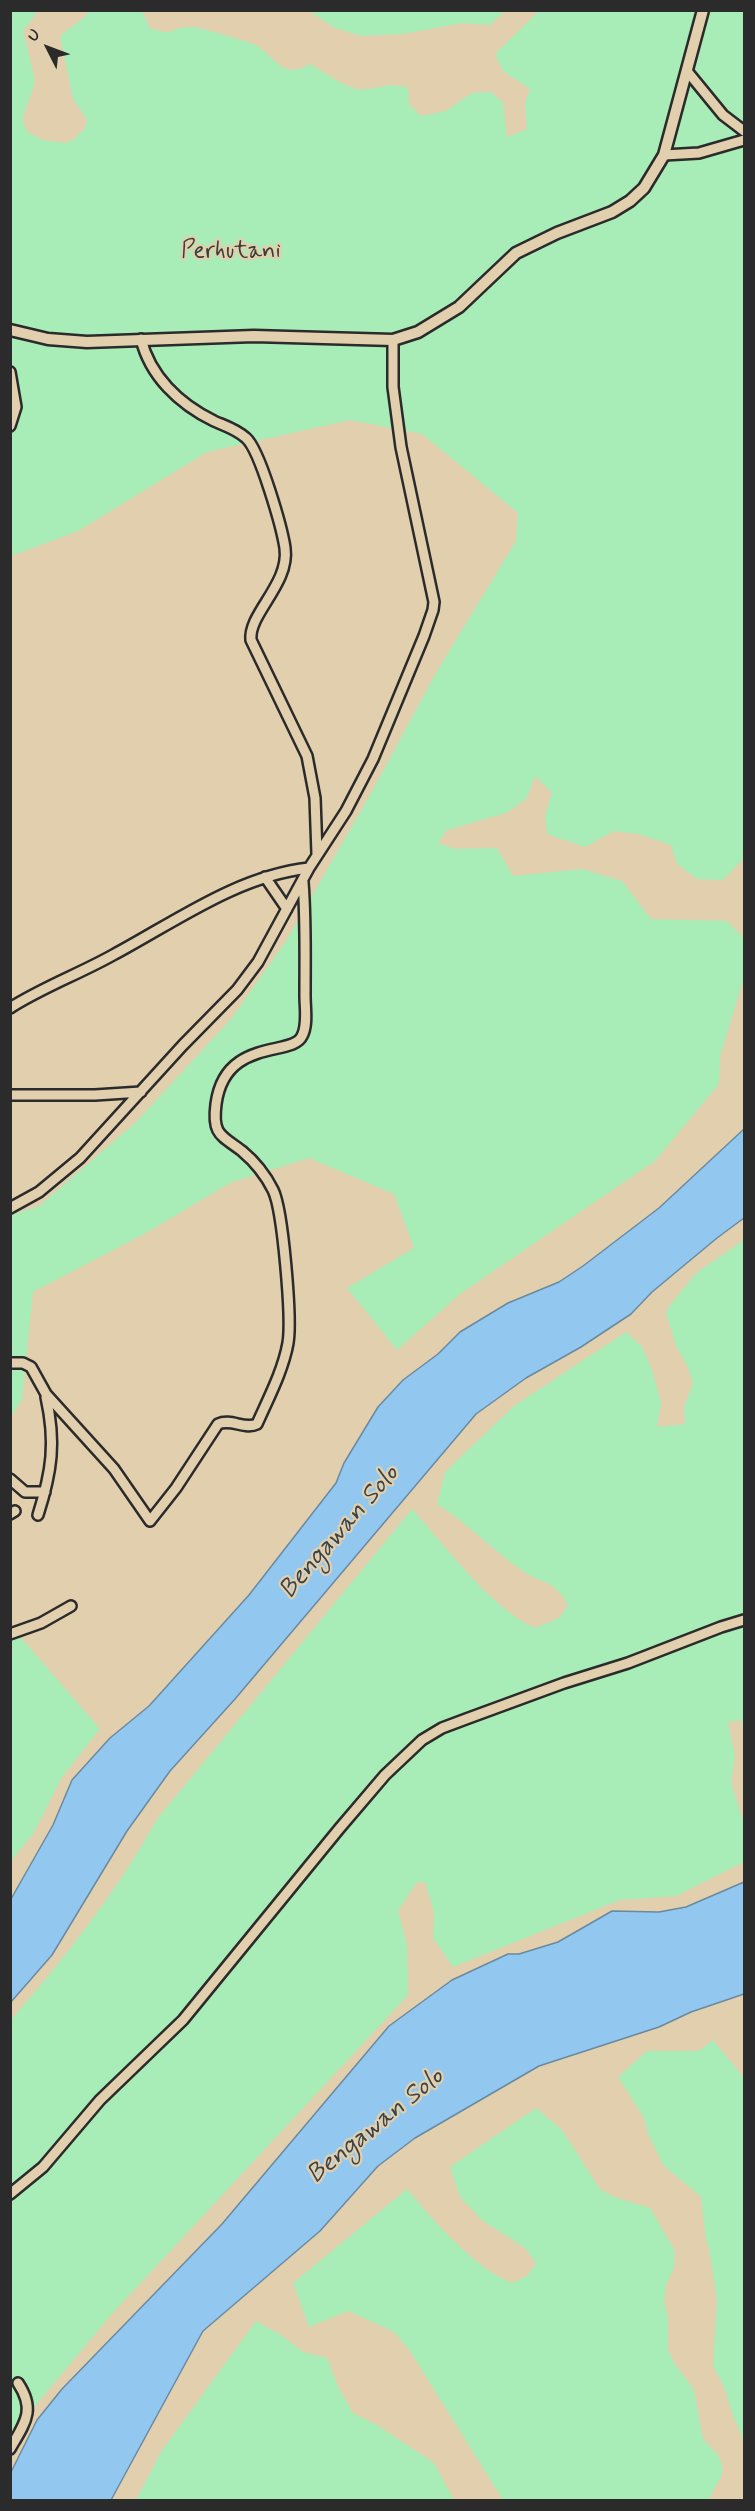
<!DOCTYPE html>
<html>
<head>
<meta charset="utf-8">
<style>
  body { margin:0 }
  #map { position:relative; width:755px; height:2511px; overflow:hidden; background:#e2cfad; font-family:Mynerve,sans-serif }
  canvas { display:block }
  .frame { position:absolute; inset:0; border:12px solid #2b2b2b; pointer-events:none }
  .north { position:absolute; left:18px; top:18px; width:60px; height:60px; -webkit-text-stroke:4px #e2cfad; paint-order:stroke; rotate:312deg; font-size:16px; font-weight:700; line-height:24px; text-align:center; color:#2b2b2b }
  .north::after { content:''; display:block; margin:auto; width:21px; height:27px; background:#2b2b2b; clip-path:polygon(50% 0,100% 100%,50% 72%,0 100%) }
</style>
</head>
<body>
<div id="map">
<canvas width="755" height="2511"></canvas>
<div class="frame"></div>
<div class="north">U</div>
</div>
<script>
const g = document.querySelector('canvas').getContext('2d');
g.lineJoin = 'round';
function fill(path, color) {
  g.fillStyle = color;
  g.fill(path, 'evenodd');
}
function trace(path, color, width, dash) {
  g.strokeStyle = color;
  g.lineWidth = width;
  g.lineCap = dash ? 'butt' : 'round';
  g.setLineDash(dash || []);
  g.stroke(path);
}
function drawText(font, color, halo, rows, align = 'center') {
  g.font = font + ' Mynerve,sans-serif';
  g.lineWidth = 4.5;
  g.setLineDash([]);
  g.textBaseline = 'middle';
  g.strokeStyle = halo;
  g.fillStyle = color;
  for (const [text, x, y, turn = 0] of rows) {
    g.save();
    g.translate(x, y);
    g.rotate((+turn || 0) * Math.PI / 180);
    g.textAlign = isNaN(turn) ? turn : align;
    if (halo) g.strokeText(text, 0, 0);
    g.fillText(text, 0, 0);
    g.restore();
  }
}
fill(new Path2D(`
  M11,11H38L23,31L34,76V85L23,117L24,126L28,132L42,140L66,143L74,139L85,128L87,120L73,99L60,36L87,15L86,11H142L150,28C175,37 170,27 190,27C197,26 246,41 254,44C276,56 281,81 310,64C322,71 343,86 357,89C374,92 387,80 408,88L409,104L421,116L446,111L472,93L491,92L503,103L507,137L527,129L525,104L530,89L503,71L495,54L539,11H744V858L723,880L697,879L677,864L671,845L638,834L614,831L585,847L547,834L545,816L552,793L535,776L527,798L506,813L447,830L438,843L455,849L497,848L513,876L582,869L622,881L651,919L727,921L744,938V977L720,1057L719,1084L655,1161L460,1294L397,1350L347,1288L414,1248L394,1194L309,1158L230,1183L144,1234L33,1292L22,1400L11,1417V1215L39,1206L137,1121L231,1019L286,941L370,795L437,671L516,541L518,513L422,434L350,420L207,452L78,531L11,556Z
  M309,11H505L490,25L463,23L402,34L361,36L335,28Z
  M744,1240V1730L741,1720L728,1722L735,1756L731,1782L744,1825V1862L676,1896L620,1900L453,1967L433,1938L434,1913L425,1882L416,1883L398,1911L407,1945L408,1995L110,2316L11,2435V2020C66,1956 116,1893 157,1819L412,1509C444,1544 492,1610 535,1628L559,1618L568,1605C553,1578 542,1585 521,1570C492,1549 468,1524 437,1504L445,1472L514,1406L626,1332L642,1347L652,1370L661,1403L657,1427L685,1424L684,1407L693,1384L688,1368L676,1346L666,1313L670,1305L696,1273Z
  M10,1625L100,1729L62,1777L33,1834L11,1861Z
  M713,2040L744,2078V2440L734,2419L724,2387L713,2366L717,2300L709,2249L706,2240L701,2197L663,2165L648,2134L644,2118L618,2077L647,2051H699Z
  M536,2108L562,2130L600,2189L614,2197L650,2208L675,2251L674,2268L666,2285L664,2302L668,2317V2350L675,2364L694,2390L703,2439L719,2456L722,2466V2475L708,2500H503L410,2351L394,2332L348,2311L309,2327L293,2283L407,2189C433,2220 474,2268 512,2283L527,2276L536,2263L525,2248L483,2221L460,2197L450,2167Z
  M256,2321L281,2335L303,2352L327,2358L339,2389L353,2413L377,2425L434,2463L454,2500H136L161,2452Z`), '#a8ecb7');
const water = new Path2D(`
  M744,1129V1218L717,1238L652,1292L631,1314L581,1347L526,1378L476,1414L235,1699L170,1771L127,1831L52,1955L11,2002V1899L53,1825L72,1780L110,1738L149,1706L249,1595L336,1483L344,1463L378,1407L403,1380L438,1354L460,1332L508,1303L559,1282L583,1266L659,1208Z
  M744,1882V1994L691,2012L659,2027L539,2066L415,2138L378,2166L320,2231L203,2331L111,2500H11V2472L37,2420L62,2389L222,2224L389,2026L452,1980L508,1954H519L558,1942L612,1911L659,1912L686,1907Z`);
fill(water, '#92c8f0');
trace(water, '#6989a1', 1.5);
const minor = new Path2D(`
  M687,71L723,115L744,131
  M664,155L699,153L744,140
  M141,339C150,376 179,404 214,421C225,426 236,429 246,438C260,450 282,528 285,548C290,584 248,614 251,640L307,756L315,798L317,854
  M10,372L16,407L10,426
  M265,877L287,909
  M10,1008C43,987 79,974 113,955C175,922 237,876 309,868
  M10,1095H95L141,1092
  M10,1208L39,1192L80,1158L183,1045L237,990L258,962L309,868L346,811L373,759L424,636L433,610L434,602L401,447L393,387V340
  M10,1363H23L31,1367L46,1394L114,1469L150,1521L176,1488L218,1424C231,1418 245,1430 257,1424C268,1399 283,1371 288,1343C292,1319 283,1210 273,1190C266,1176 254,1161 242,1151C221,1135 212,1135 216,1104C225,1037 293,1057 302,1036C308,1025 305,1008 305,996C305,958 306,920 303,882
  M10,1479L25,1492H45
  M10,1514L15,1511
  M38,1515C52,1471 56,1442 46,1397
  M10,1634L41,1623L71,1606
  M10,2194L43,2167L100,2100L183,2020L339,1829L385,1775L422,1740L442,1728L466,1719L564,1683L628,1663L721,1627L744,1620
  M10,2449C25,2423 36,2410 18,2383`);
const tertiary = new Path2D(`
  M10,330L48,339L87,342L254,336L393,340L418,332L459,307L516,253L557,233L612,212L630,201L644,188L664,155L703,10`);
trace(minor, '#2b2b2b', 14);
trace(tertiary, '#2b2b2b', 15);
trace(minor, '#e2cfad', 9);
trace(tertiary, '#e2cfad', 10);
drawText('24px', '#383e39', '#e2cfad', [
  ["Perhutani",231,252]
]);
drawText('italic 26px', '#3a4349', '#e2cfad', [
  ["Bengawan Solo",340,1533,-49],
  ["Bengawan Solo",376,2127,-39]
]);
</script>
</body>
</html>
